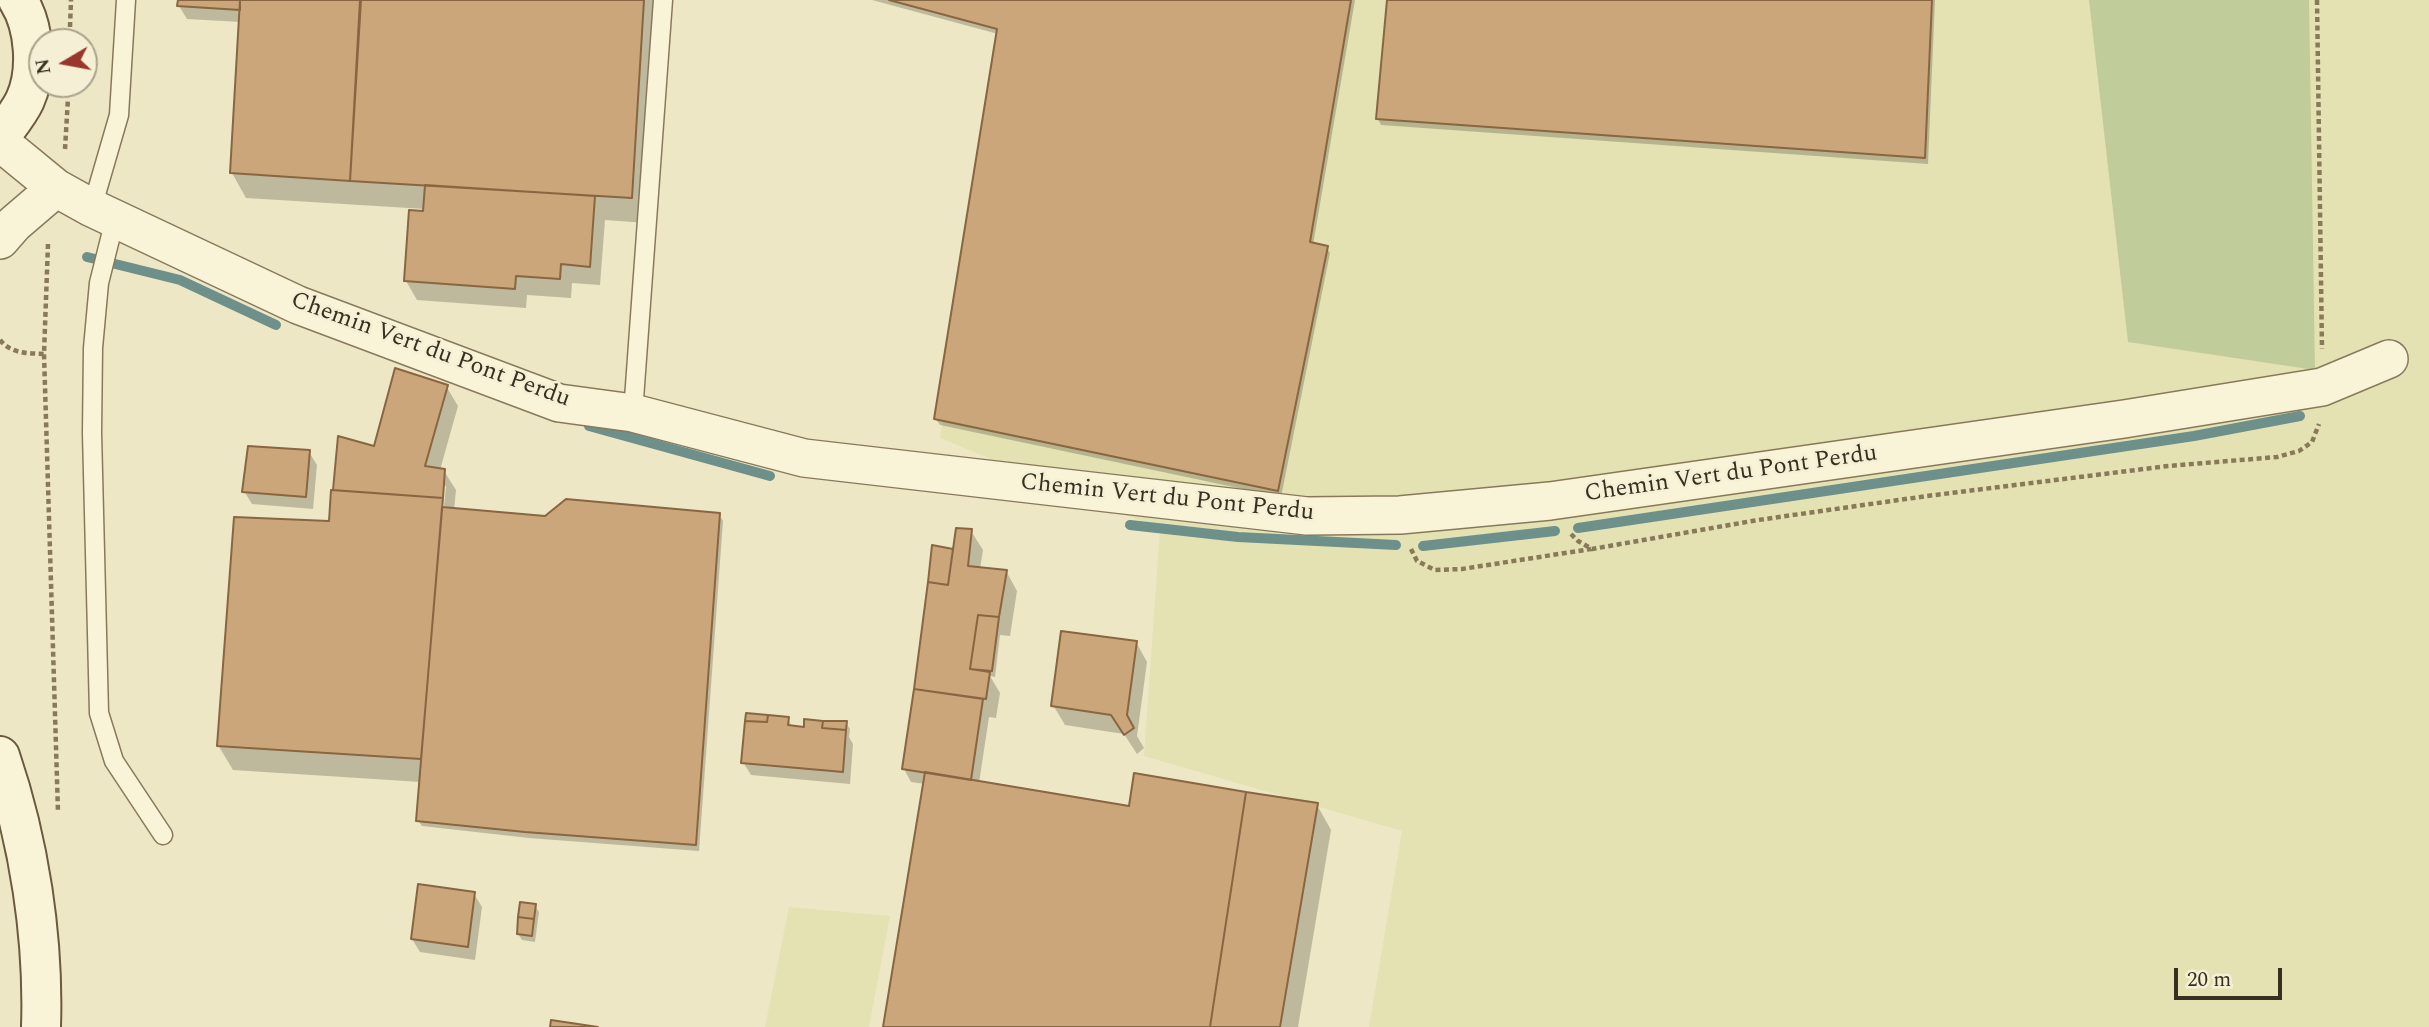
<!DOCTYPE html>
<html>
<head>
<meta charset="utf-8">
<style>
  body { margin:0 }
  #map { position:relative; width:2429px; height:1027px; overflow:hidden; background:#eee7c5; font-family:Spectral,serif }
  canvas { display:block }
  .north { position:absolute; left:28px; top:28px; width:70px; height:70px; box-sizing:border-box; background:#f5f0d5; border:2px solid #aaa38c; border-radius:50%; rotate:260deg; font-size:19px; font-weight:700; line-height:28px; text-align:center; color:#392f1f }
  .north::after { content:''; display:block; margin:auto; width:24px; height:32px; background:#98372b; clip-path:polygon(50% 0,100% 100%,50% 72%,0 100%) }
  .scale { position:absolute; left:2174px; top:968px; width:108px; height:32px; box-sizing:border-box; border:4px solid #392f1f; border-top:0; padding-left:9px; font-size:21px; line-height:24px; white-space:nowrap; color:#392f1f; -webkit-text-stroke:5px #f5f0d5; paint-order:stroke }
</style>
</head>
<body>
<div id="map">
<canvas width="2429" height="1027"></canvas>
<div class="north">N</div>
<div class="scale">20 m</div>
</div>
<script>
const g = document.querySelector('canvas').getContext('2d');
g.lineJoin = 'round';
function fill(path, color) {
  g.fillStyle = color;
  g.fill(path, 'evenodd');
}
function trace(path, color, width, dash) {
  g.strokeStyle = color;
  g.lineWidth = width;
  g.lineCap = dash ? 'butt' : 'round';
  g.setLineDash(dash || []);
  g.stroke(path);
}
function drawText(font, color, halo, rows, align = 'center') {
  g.font = font + ' Spectral,serif';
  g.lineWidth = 5;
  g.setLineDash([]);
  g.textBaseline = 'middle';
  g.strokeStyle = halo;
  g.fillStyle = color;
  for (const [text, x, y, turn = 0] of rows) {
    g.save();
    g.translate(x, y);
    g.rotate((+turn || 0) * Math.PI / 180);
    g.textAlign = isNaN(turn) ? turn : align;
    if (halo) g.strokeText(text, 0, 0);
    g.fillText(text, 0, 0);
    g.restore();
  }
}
fill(new Path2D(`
  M932,0H2429V1027H1369L1402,831L1144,756L1160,529L940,438L1002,57L1014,15Z
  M789,907L890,916L869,1027H765Z`), '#e4e2b2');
fill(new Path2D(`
  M2089,0H2309L2315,370L2128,342Z`), '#c0cc99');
fill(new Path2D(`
  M179,0H659L646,223L605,220L600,285L572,283L571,298L527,295L526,308L417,300L406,281L425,209L246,198L232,173L241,22L187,19L179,6Z
  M872,0H1355L1313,245L1326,247L1330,253L1281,497L940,425L936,419L998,34Z
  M1389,0H1935L1928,164L1381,125L1378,119Z
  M446,386L458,406L440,470L444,471L456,490L454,510L545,518L719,515L723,521L699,851L529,838L422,826L418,820L421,782L233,770L218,745L331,523L335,489L375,448ZM442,486H446L444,507H440Z
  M309,452L317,465L313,509L252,504L244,491Z
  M971,531L983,550L980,569L1006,571L1017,591L1010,636L1000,635L995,677L990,676L1000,693L996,718L989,717L979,783L1130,808L1317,805L1331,830L1298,1027H885L925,784L911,782L904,769L916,689L952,551L954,555Z
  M1136,642L1147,662L1137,736L1144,748L1137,754L1124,734L1065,725L1053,705Z
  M788,719L792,727L805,728L846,723L850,729L849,737L853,744L850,784L751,775L743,762Z
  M474,894L482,907L475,960L420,952L412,939Z
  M535,906L539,912L535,942L522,940L518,934Z`), '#0003');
trace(new Path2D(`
  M87,257L180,280L276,325
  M589,426L770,476
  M1130,525L1238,537L1396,545
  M1578,528L2194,436L2300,416
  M1423,546L1555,531`), '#6d908b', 10);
const building = new Path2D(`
  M178,0H240V10L177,6Z
  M240,0H360L350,181L230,173Z
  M361,0H644L632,198L350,181Z
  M889,0H1351L1310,242L1328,246L1278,491L934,419L997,29Z
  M1387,0H1932L1925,158L1376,119Z
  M425,185L595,196L590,267L561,264L560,279L516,276L515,289L404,281L409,210L423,211Z
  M395,368L448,385L425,466L445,469L443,498L333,490L338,436L374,446Z
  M248,446L310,450L306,497L242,492Z
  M331,490L443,498L421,759L217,746L234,517L329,521Z
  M566,499L720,513L696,845L525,832L416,821L442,507L545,516Z
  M956,528L972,529L968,566L1007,570L999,617L978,615L970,669L990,672L986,699L914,689L928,582L948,585Z
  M932,545L953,549L948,585L928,582Z
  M978,615L999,617L992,671L970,669Z
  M1061,631L1137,641L1127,715L1134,728L1124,735L1111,715L1051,706Z
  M914,689L983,699L971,780L902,769Z
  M746,713L768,715L767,722L745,721Z
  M768,715L789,717L788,725L804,727V719L823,721L822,728L846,730L843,772L741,763L745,721L767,722Z
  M823,721H847L846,730L822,728Z
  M925,772L1129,806L1134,773L1246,792L1210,1027H883Z
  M1246,792L1318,803L1280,1027H1210Z
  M418,884L475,892L468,947L411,939Z
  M520,902L536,904L534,919L518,917Z
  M518,917L534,919L532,936L517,934Z
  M551,1020L598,1027H550Z`);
fill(building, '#cca67b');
trace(building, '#886641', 2);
const lane = new Path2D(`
  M92,208L119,115L126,0
  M115,219L99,283L93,348L92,433L99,713L114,761L163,835
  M633,413L663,0`);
const street = new Path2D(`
  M0,142L56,188L92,208L298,305L559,403L633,413L804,458L1307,516L1400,515L1550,501L2124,419L2322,387L2389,359
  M0,240L14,224L56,188`);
const secondary = new Path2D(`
  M0,137C8,126 19,113 25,100C38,71 35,27 18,0
  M0,756C29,841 44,937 41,1027`);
trace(lane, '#89795b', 21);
trace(street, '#89795b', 40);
trace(secondary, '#6b5a3e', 42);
trace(new Path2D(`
  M2317,0L2322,349
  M70,27L71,0
  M65,149L68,98
  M48,244L44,354L58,812
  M0,340C11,354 28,353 44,354
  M1571,534L1578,541L1592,549L1758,520L1927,496L2168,466L2277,457L2299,451L2312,442L2319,424
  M1411,549L1417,561L1435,570L1462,569L1591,549`), '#89795b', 4.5, [5, 3.5]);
trace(lane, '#f9f3d8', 18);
trace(street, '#f9f3d8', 37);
trace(secondary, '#f9f3d8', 38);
drawText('24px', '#392f1f', '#f5f0d5', [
  ["Chemin Vert du Pont Perdu",430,351,20],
  ["Chemin Vert du Pont Perdu",1731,475,-8],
  ["Chemin Vert du Pont Perdu",1167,499,6]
]);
</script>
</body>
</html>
